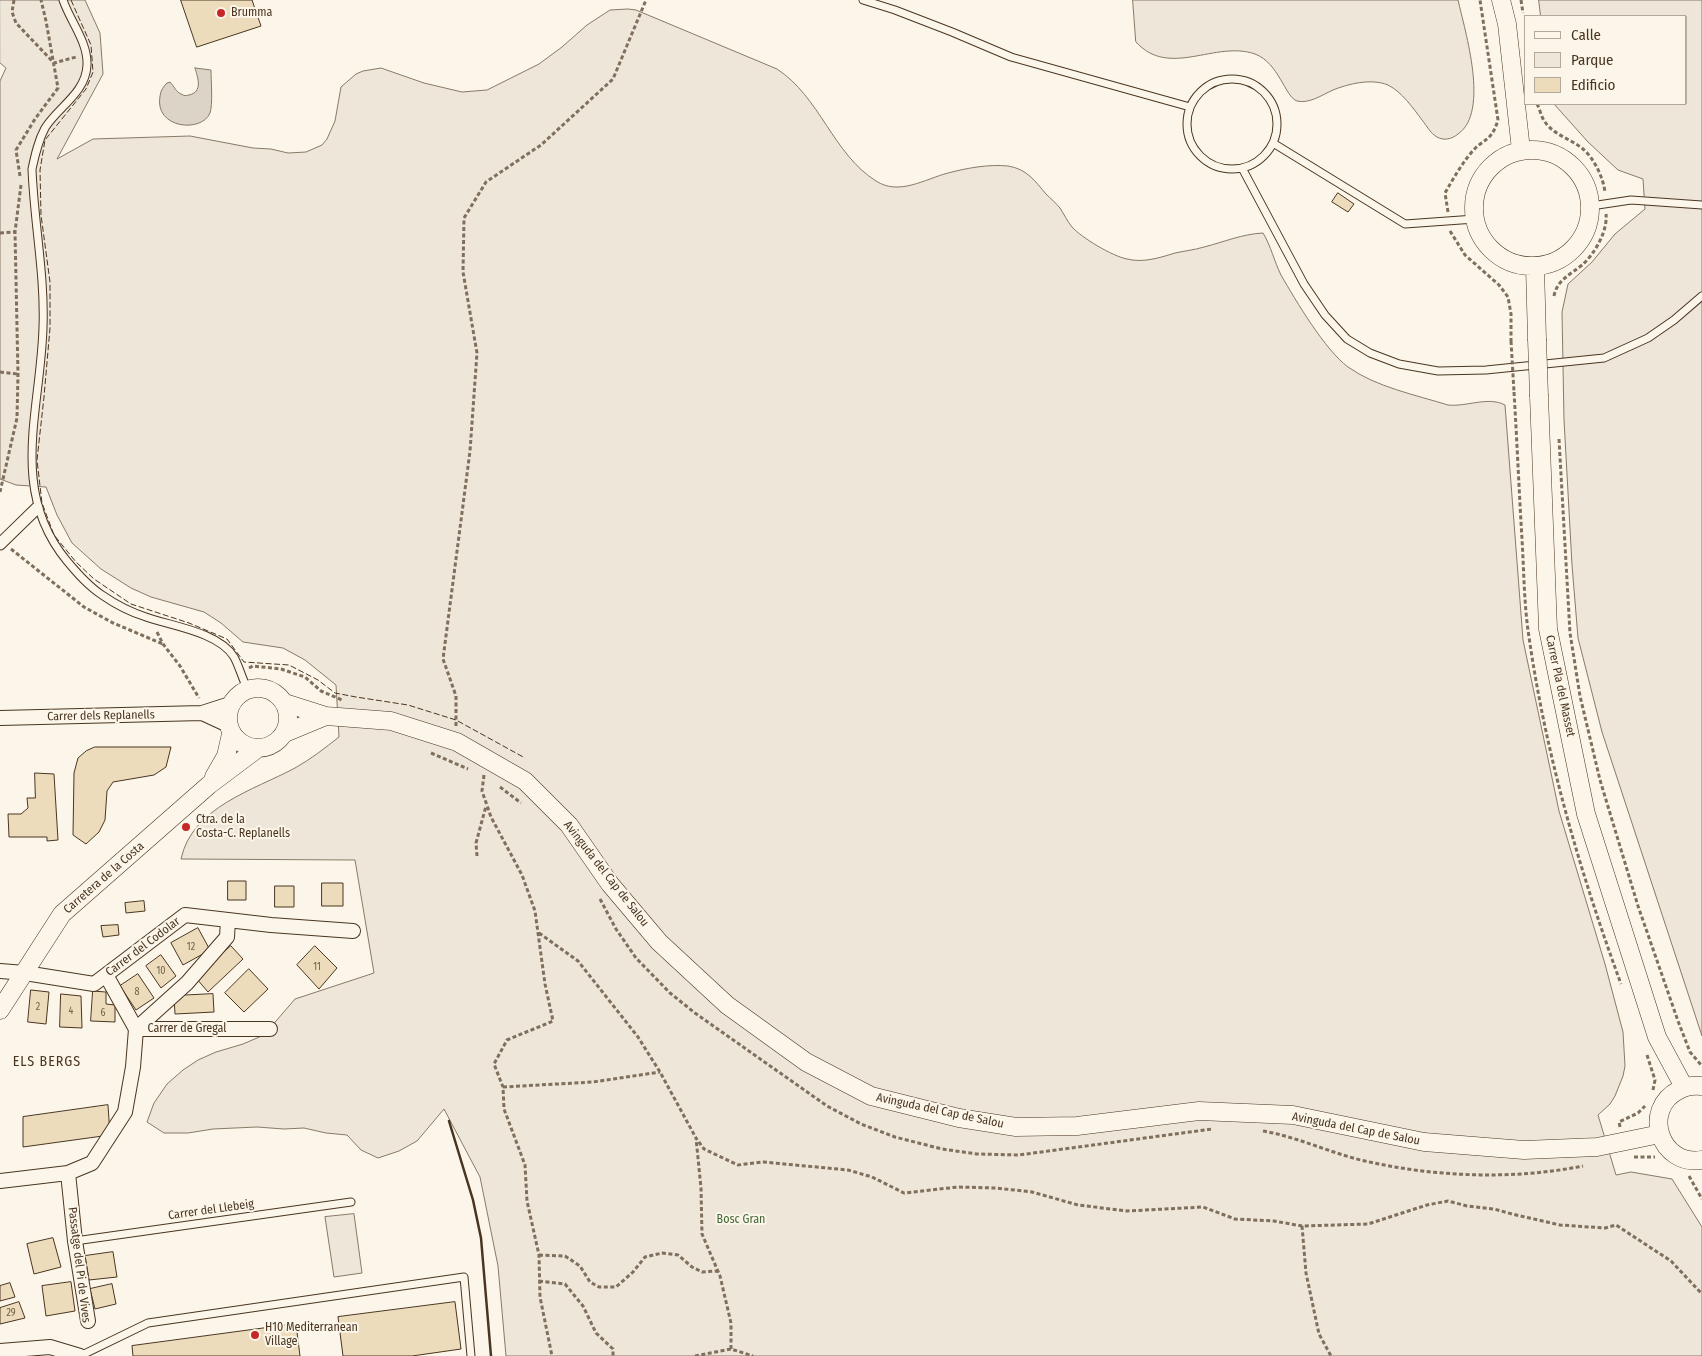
<!DOCTYPE html>
<html>
<head>
<meta charset="utf-8">
<style>
  body { margin:0 }
  #map { position:relative; width:1702px; height:1356px; overflow:hidden; background:#fbf6e9; font-family:"Fira Sans Condensed",sans-serif }
  canvas { display:block }
  .legend { position:absolute; left:1524px; top:15px; width:162px; height:90px; box-sizing:border-box; background:#fbf6e9; border:1px solid #b4a999; margin:0; padding:6px 9px; list-style:none; font-size:15px; color:#4a3520 }
  .legend li { display:flex; align-items:center; gap:10px; height:25px }
  .legend b { width:25px; border:1px solid #b4a999 }
</style>
</head>
<body>
<div id="map">
<canvas width="1702" height="1356"></canvas>
<ul class="legend">
<li><b style="height:6px;background:#fbf6e9"></b>Calle</li>
<li><b style="height:14px;background:#ede6d9"></b>Parque</li>
<li><b style="height:14px;background:#ecdcbc"></b>Edificio</li>
</ul>
</div>
<script>
const g = document.querySelector('canvas').getContext('2d');
g.lineJoin = 'round';
function fill(path, color) {
  g.fillStyle = color;
  g.fill(path, 'evenodd');
}
function trace(path, color, width, dash) {
  g.strokeStyle = color;
  g.lineWidth = width;
  g.lineCap = dash ? 'butt' : 'round';
  g.setLineDash(dash || []);
  g.stroke(path);
}
function drawText(font, color, halo, rows, align = 'center') {
  g.font = font + ' "Fira Sans Condensed",sans-serif';
  g.lineWidth = 4;
  g.setLineDash([]);
  g.textBaseline = 'middle';
  g.strokeStyle = halo;
  g.fillStyle = color;
  for (const [text, x, y, turn = 0] of rows) {
    g.save();
    g.translate(x, y);
    g.rotate((+turn || 0) * Math.PI / 180);
    g.textAlign = isNaN(turn) ? turn : align;
    if (halo) g.strokeText(text, 0, 0);
    g.fillText(text, 0, 0);
    g.restore();
  }
}
const green = new Path2D(`
  M0,0H85L100,33L103,74L57,159L93,139L190,136L253,148L271,149L288,153L306,152L322,145L327,139L335,121L341,87L356,74L363,71L381,68L424,83L462,92L487,90L539,64L562,47L587,25L610,10L628,9L636,10L777,69C820,97 833,154 876,181C899,196 925,179 948,173C967,168 989,164 1008,166C1027,169 1035,181 1046,194C1051,199 1056,203 1060,208C1064,214 1067,221 1072,227C1082,238 1112,256 1127,259C1143,263 1159,258 1175,253C1184,251 1194,250 1204,247C1224,242 1242,234 1263,233C1271,246 1274,261 1281,275C1296,301 1325,350 1348,367C1376,387 1416,395 1448,405C1467,407 1488,396 1505,405L1523,640L1559,811L1605,964L1623,1032L1625,1066L1623,1076L1615,1096L1610,1104L1598,1115L1616,1175L1631,1172L1672,1179L1702,1227V1356H506L498,1266L480,1177L444,1109L417,1141L399,1151L378,1158L361,1150L347,1135L326,1133L304,1128L284,1129L257,1127L213,1129L188,1133H164L147,1122L154,1103L167,1084L183,1070L198,1060L216,1052L243,1044L264,1035L295,999L374,973L355,860L181,859C192,807 254,790 295,768C311,759 325,748 339,737L336,685L305,660L283,648L243,642L221,623L204,612L151,597L131,588L101,569L72,543L57,515L46,487L16,485L0,479V81L6,68L0,63Z
  M1133,0H1458C1465,31 1490,112 1458,134C1452,139 1444,141 1437,137C1430,133 1427,126 1422,120C1413,108 1402,92 1388,85C1371,78 1348,84 1333,90C1322,95 1309,104 1297,101C1285,97 1279,63 1255,54C1215,40 1169,79 1136,42Z
  M1539,0H1702V1036L1602,732L1578,638L1572,565L1564,420L1562,312L1568,284L1592,262L1615,234L1645,209L1643,179L1618,170L1588,142L1554,104H1686V16H1541Z
  M354,1214L362,1273L334,1277L325,1217Z`);
fill(green, '#ede6d9');
trace(green, '#887966', 1);
const water = new Path2D(`
  M195,68L211,70C211,80 213,105 210,113C202,133 154,129 160,96C161,90 163,87 167,83L170,82C174,86 176,92 181,94C185,96 185,96 189,95C203,92 198,78 195,68Z`);
fill(water, '#dcd4c6');
trace(water, '#887966', 1);
const building = new Path2D(`
  M181,0H252L261,26L197,47Z
  M1338,193L1354,204L1348,212L1332,202Z
  M95,747H171L166,767L154,775L113,782L107,791L105,820L99,832L86,844L73,835L74,773L78,758L86,751Z
  M35,773L54,774L58,840L47,841V837H9L8,814H21L28,808L27,798H35Z
  M228,881H246V900H228Z
  M322,883H343V906H322Z
  M275,886H294V907H275Z
  M144,901L145,911L126,913L125,903Z
  M118,925L119,935L103,937L101,926Z
  M198,928L210,950L183,965L171,943Z
  M231,946L243,959L208,992L196,978Z
  M315,946L337,968L319,989L297,965Z
  M161,955L176,976L161,988L146,966Z
  M249,969L268,989L244,1012L225,993Z
  M138,974L154,998L136,1010L120,986Z
  M31,990L49,992L46,1024L28,1022Z
  M93,991L106,992V1004L115,1005V1022L91,1021Z
  M61,994L81,996L82,1028L60,1027Z
  M213,994L214,1012L175,1014L174,996Z
  M108,1105L110,1135L23,1147V1117Z
  M53,1238L61,1267L34,1274L27,1244Z
  M113,1252L117,1277L89,1280L85,1256Z
  M71,1282L75,1311L46,1316L42,1286Z
  M10,1283L15,1297L0,1301V1286Z
  M112,1284L116,1304L95,1309L90,1289Z
  M19,1302L25,1318L0,1324V1308Z
  M455,1302L461,1349L412,1356H343L338,1317Z
  M296,1324L300,1356H133L132,1346Z`);
fill(building, '#ecdcbc');
trace(building, '#4a3520', 1);
const service = new Path2D(`
  M63,0C70,21 88,42 87,65C86,93 58,107 45,128C38,141 35,155 32,169C34,222 45,275 43,327C41,409 8,490 67,561C77,573 88,586 102,595C115,604 130,612 146,617C171,626 219,632 234,657C239,666 242,678 247,688
  M863,0L895,10L952,32L1011,57L1190,107
  M1187 124a45 45 0 1 1 90 0a45 45 0 1 1-90 0Z
  M1273,143L1405,224L1475,219
  M1242,168L1304,284L1325,315L1347,339L1370,353L1399,364L1438,371L1486,370L1604,358L1648,338L1674,320L1702,296
  M1591,206L1631,200L1702,205
  M75,1241L351,1202
  M80,1356L148,1323L464,1277L471,1356`);
const pedestrian = new Path2D(`
  M0,544L37,508`);
const minor = new Path2D(`
  M202,713L228,725
  M0,718L202,713L230,704
  M0,971L25,973L94,984L185,915L271,925L353,931
  M106,975L136,1029
  M136,1029L187,983L227,937L228,920
  M136,1029H270
  M68,1173L75,1241L88,1321
  M0,1181L68,1173L92,1163L125,1112L133,1067L136,1029
  M0,1351L50,1347L80,1356`);
const tertiary = new Path2D(`
  M1501,0L1507,24L1521,150
  M1474 208a58 58 0 1 1 116 0a58 58 0 1 1-116 0Z
  M1535,267L1537,339
  M1539,396L1548,629L1586,814L1657,1037L1684,1087
  M228 718a30 30 0 1 1 60 0a30 30 0 1 1-60 0Z
  M285,703L326,716L391,721L457,742L525,781L569,825L610,884L659,942L727,1005L806,1062L871,1096L959,1118L1016,1127L1077,1126L1199,1111L1293,1115L1424,1142L1524,1150L1597,1147L1660,1134
  M285,733L326,716
  M214,777L226,756L231,734
  M0,1010L62,914L209,785L257,749
  M1702,1086C1694,1085 1686,1086 1679,1090C1641,1109 1660,1167 1702,1160`);
trace(service, '#4a3520', 9);
trace(pedestrian, '#4a3520', 13);
trace(minor, '#4a3520', 16);
trace(tertiary, '#4a3520', 19);
trace(new Path2D(`
  M14,0L12,12L16,23L54,63L76,57
  M1521,0L1523,13
  M1537,104C1540,109 1541,117 1545,122C1554,135 1571,139 1583,149C1594,158 1604,179 1605,193
  M20,176L16,150L35,119L58,88L46,21L41,0
  M1448,212L1445,193C1453,179 1461,165 1471,153C1483,138 1491,143 1498,120L1480,0
  M1450,231L1465,255L1499,285L1508,297L1511,314V341
  M0,233L14,232
  M1554,296C1557,280 1570,275 1582,265C1594,255 1608,231 1606,214
  M0,372L18,374
  M1514,392C1517,441 1519,490 1522,539C1524,572 1524,605 1529,637C1546,756 1580,872 1621,984
  M1559,439L1570,633L1580,696L1600,780L1638,906L1678,1021L1690,1052L1702,1066
  M0,492L17,418L18,374L15,232L21,185
  M11,549L84,607L113,623L163,644
  M157,632L163,644L180,666L199,698
  M249,668L253,666L281,669L305,677L321,691L342,700
  M456,726V696L443,659L470,451L477,353L463,272L464,218L486,182L541,145L613,79L646,0
  M431,753L468,769
  M484,775L482,791L491,817L522,875L535,911L545,984L553,1021L507,1040L494,1064L503,1087L504,1109L525,1165L527,1201L539,1255L540,1297L552,1356
  M500,787L521,803
  M477,856L476,843L486,806
  M600,899L616,929L636,958L670,993L695,1013L827,1106L861,1124L895,1137L942,1149L977,1154L1019,1155L1212,1129
  M539,933L578,961L638,1037L660,1072L696,1138
  M1647,1055L1655,1080L1653,1090
  M503,1087L593,1082L660,1072
  M1620,1127L1619,1122L1638,1113L1645,1106
  M1263,1131C1298,1137 1330,1153 1365,1161C1435,1177 1512,1180 1583,1166
  M1634,1157H1655
  M1689,1176L1702,1199
  M1302,1226L1306,1273L1319,1334L1331,1356
  M539,1255L565,1256L580,1266L590,1282L599,1287H616L633,1272L645,1257L662,1253L678,1255L692,1267L702,1272L718,1271
  M539,1281L565,1284L583,1306L596,1333L613,1349V1356
  M731,1349V1323L720,1276L702,1234L701,1188L696,1138L704,1149L738,1165L763,1162L848,1170L872,1177L904,1193L958,1187L996,1188L1032,1192L1078,1205L1127,1211L1203,1207L1235,1219L1274,1221L1302,1226L1368,1224L1427,1205L1448,1201L1467,1206L1494,1209L1512,1214L1560,1225L1605,1228L1616,1225L1671,1261L1702,1294
  M695,1356L731,1349L753,1356`), '#7f6f5c', 3, [4, 2.5]);
trace(service, '#fbf6e9', 7);
trace(pedestrian, '#fbf6e9', 11);
trace(minor, '#fbf6e9', 14);
trace(tertiary, '#fbf6e9', 18);
const tertiaryBridge = new Path2D(`
  M1537,339L1539,396`);
trace(tertiaryBridge, '#4a3520', 19, []);
trace(new Path2D(`
  M1511,341L1514,392`), '#7f6f5c', 3, [4, 2.5]);
trace(tertiaryBridge, '#fbf6e9', 18);
trace(new Path2D(`
  M71,0L91,45L93,72L86,89L45,140L40,170L41,215L50,282V328L44,397L37,460L42,503L54,535L76,562L94,579L131,604L189,623L227,639L244,662L289,665L318,680L335,693L356,697L408,705L456,720L525,758`), '#4a3520', 1, [6, 2.5]);
trace(new Path2D(`
  M449,1121L473,1200L481,1238L491,1356`), '#4a3520', 2.5);
for (const [x, y, r, color] of [
  [221,13,5,"#c62828"],
  [186,827,5,"#c62828"],
  [255,1335,5,"#c62828"]
]) {
  const dot = new Path2D();
  dot.arc(x, y, r, 0, 2 * Math.PI);
  g.fillStyle = color;
  g.fill(dot);
  trace(dot, '#fbf6e9', 2);
}
drawText('10px', '#725f47', null, [
  ["12",191,947],
  ["11",317,967],
  ["10",161,971],
  ["8",137,992],
  ["2",38,1007],
  ["4",71,1011],
  ["6",103,1013],
  ["29",11,1313]
]);
drawText('12px', '#4a3520', '#fbf6e9', [
  ["Brumma",231,13],
  ["Ctra. de la",196,820],
  ["Costa-C. Replanells",196,834],
  ["H10 Mediterranean",265,1328],
  ["Village",265,1342]
], 'left');
drawText('12px', '#4a3520', '#fbf6e9', [
  ["Carrer Pla del Masset",1560,686,78],
  ["Carrer dels Replanells",101,716,-1],
  ["Avinguda del Cap de Salou",606,874,52],
  ["Carretera de la Costa",104,878,-41],
  ["Carrer del Codolar",143,947,-37],
  ["Carrer de Gregal",187,1029],
  ["Avinguda del Cap de Salou",940,1111,12],
  ["Avinguda del Cap de Salou",1356,1129,11],
  ["Carrer del Llebeig",211,1210,-8],
  ["Passatge del Pi de Vives",79,1265,83]
]);
drawText('12px', '#436837', '#fbf6e9', [
  ["Bosc Gran",741,1220]
]);
g.letterSpacing = '1px';
drawText('14px', '#4a3520', '#fbf6e9', [
  ["ELS BERGS",47,1062]
]);
g.letterSpacing = '0px';
</script>
</body>
</html>
